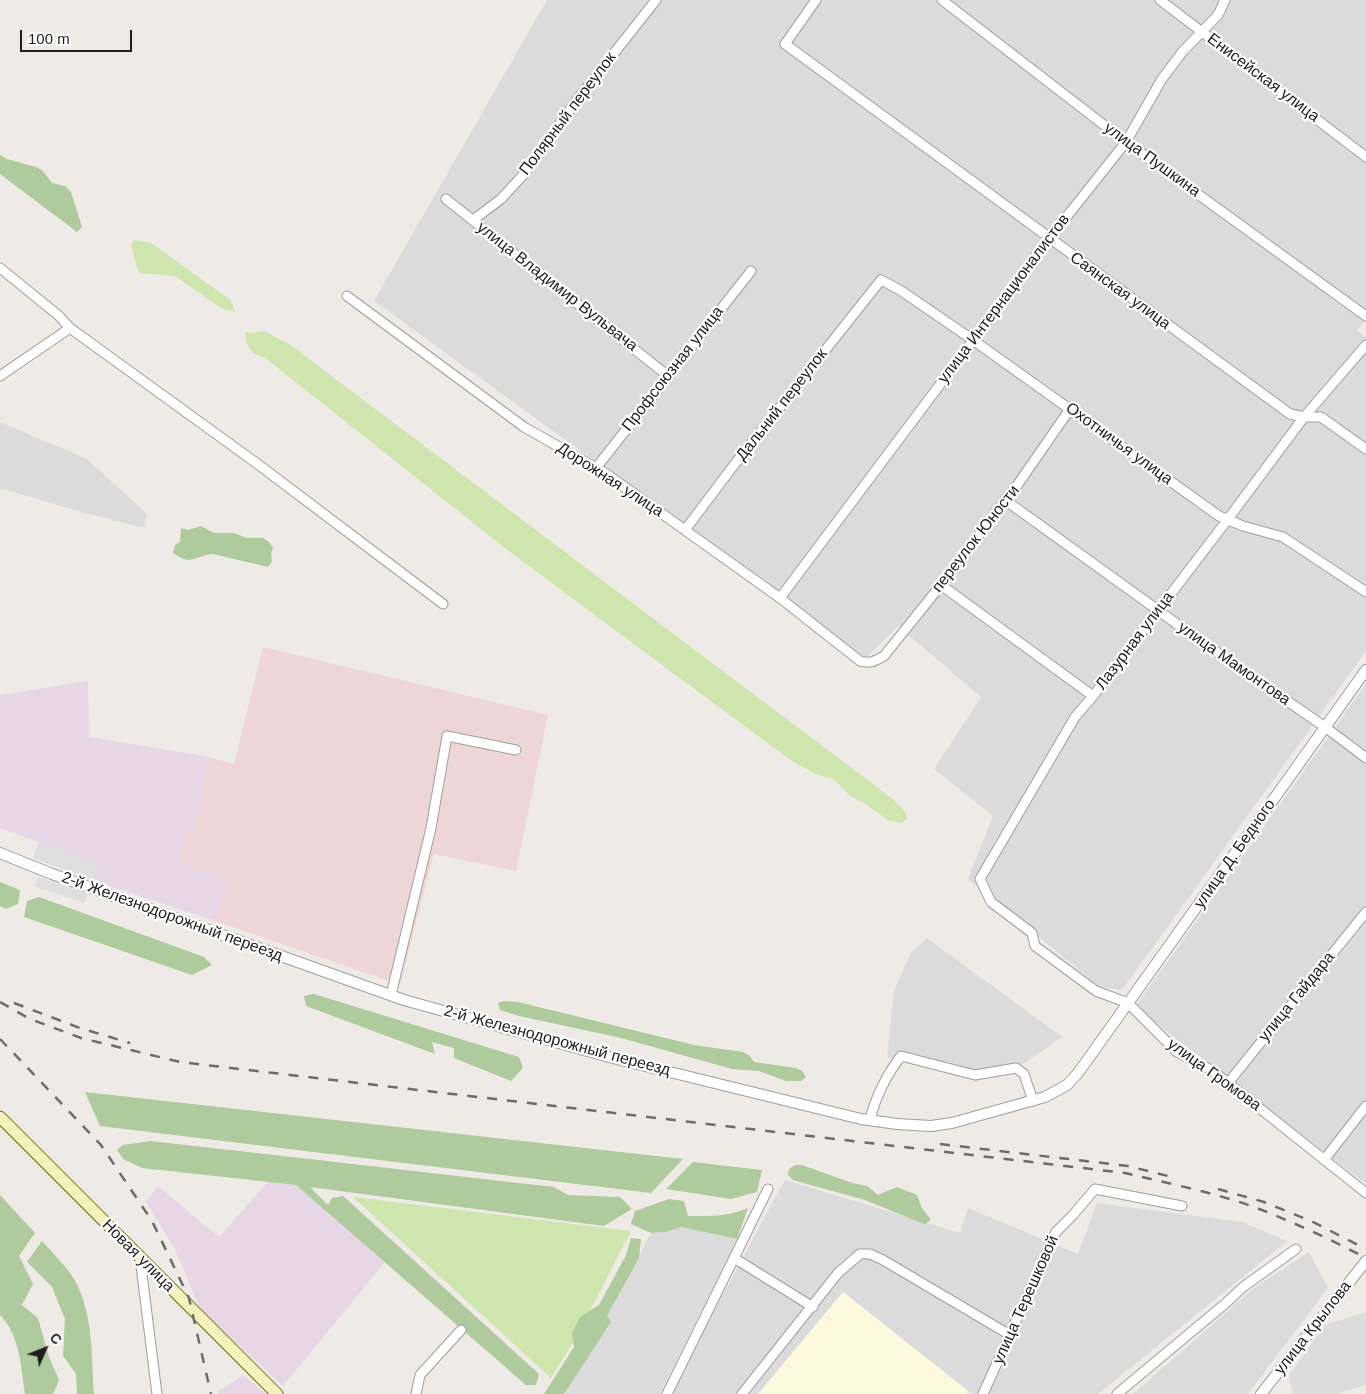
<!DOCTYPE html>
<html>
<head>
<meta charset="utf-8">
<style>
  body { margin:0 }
  #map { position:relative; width:1366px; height:1394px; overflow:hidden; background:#eeeae5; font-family:Arial,sans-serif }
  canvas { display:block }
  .north { position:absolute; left:20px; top:1324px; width:50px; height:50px; -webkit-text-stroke:4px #fff; paint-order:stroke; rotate:46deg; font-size:14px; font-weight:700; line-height:20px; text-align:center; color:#1e1e1e }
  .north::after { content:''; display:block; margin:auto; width:18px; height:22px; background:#1e1e1e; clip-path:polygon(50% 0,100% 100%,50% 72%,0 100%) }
  .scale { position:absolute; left:20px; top:30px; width:112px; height:22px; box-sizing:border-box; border:2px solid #1e1e1e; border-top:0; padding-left:6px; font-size:15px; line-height:18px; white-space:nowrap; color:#1e1e1e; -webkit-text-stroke:4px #fff; paint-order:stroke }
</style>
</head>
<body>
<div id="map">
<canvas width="1366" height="1394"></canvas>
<div class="north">С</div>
<div class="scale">100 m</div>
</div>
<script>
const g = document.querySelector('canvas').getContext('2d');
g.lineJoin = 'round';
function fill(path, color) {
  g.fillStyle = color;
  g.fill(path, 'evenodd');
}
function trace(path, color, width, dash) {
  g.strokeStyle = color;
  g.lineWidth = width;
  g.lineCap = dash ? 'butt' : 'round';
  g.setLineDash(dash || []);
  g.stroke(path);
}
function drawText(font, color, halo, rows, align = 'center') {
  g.font = font + ' Arial,sans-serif';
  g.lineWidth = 4.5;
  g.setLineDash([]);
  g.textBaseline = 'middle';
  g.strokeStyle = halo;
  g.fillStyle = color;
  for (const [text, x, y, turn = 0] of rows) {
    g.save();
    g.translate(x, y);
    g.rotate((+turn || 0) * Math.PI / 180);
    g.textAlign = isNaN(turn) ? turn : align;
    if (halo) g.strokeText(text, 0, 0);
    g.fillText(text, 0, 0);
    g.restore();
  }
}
fill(new Path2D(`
  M547,0H1366V320L1357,330L1366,337V651L1122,990L1100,987L968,879L993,816L934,769L981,697L898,626L866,658L374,301Z
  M0,422L87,459L147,514L144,528L81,512L0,488Z
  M1366,684V1184L1135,1007Z
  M927,938L1062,1037L1025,1063L978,1081L887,1057L894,991L910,954Z
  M785,1180L960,1233L968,1208L1078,1254L1097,1203L1242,1222L1287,1241L1098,1394H972L843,1292L758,1394H669Z
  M680,1227L737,1239L660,1394H564L611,1322L607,1317L651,1233L666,1232Z
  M1309,1252L1328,1288L1248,1394H1133L1254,1288Z
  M1366,1312V1385L1336,1394H1293L1289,1375L1325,1325Z`), '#dcdbdb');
fill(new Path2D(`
  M263,647L548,715L516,871L434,854L400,985L216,921L226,882L219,880L220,877L180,863L187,827L195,829L209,757L234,764Z`), '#eed5d7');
fill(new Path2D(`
  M88,681L89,737L209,757L195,829L187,828L180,863L221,876L219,880L227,882L216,921L91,880L97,864L0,828V695Z
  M269,1182L296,1185L385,1262L283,1386L201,1310L175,1250L146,1201L158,1186L219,1237L264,1186Z
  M243,1375L266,1394H219L218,1391Z`), '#e7d7e6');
fill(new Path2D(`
  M843,1292L968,1391L967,1394H758Z`), '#fcf9df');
fill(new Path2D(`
  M134,240L148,242L154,245L229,299L233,305L235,312L223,309L175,276L140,273C135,265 134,255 131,245Z
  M264,331L289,344L894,800L905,812L907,819L902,823L888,820L867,805L849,795L834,779L815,774L789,759L510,552L264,357C252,356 244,344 246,332L253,333Z
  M353,1197L631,1231L576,1338L551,1378Z`), '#cfe5ae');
fill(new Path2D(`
  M0,155L7,159L36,167L43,171L52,183L65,186L71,192L82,227L77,232L0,174Z
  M201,526L214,533H234L247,538H263L269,542L273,548L271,553L272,562L268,567L213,554C196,555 193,567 173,553L175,545L180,542L181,528L188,530Z
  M0,882L20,890L18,904L6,909L0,906Z
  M39,897L204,957L212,965L192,975L24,917L27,901Z
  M314,994L519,1057L523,1068L511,1081L454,1058V1048L432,1042L435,1054L306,1006L304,996Z
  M504,1001L518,1002L694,1045L743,1052L750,1056L754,1062L796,1068L802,1071L806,1077L801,1081H786L759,1071L732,1069L621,1038L519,1016L500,1010L498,1003Z
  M85,1092L683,1159L651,1193L100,1126Z
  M151,1141L554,1187L568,1195L620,1197L632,1209L604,1226L310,1187L328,1205L332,1198L343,1196L539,1374L536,1385H526L296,1185L142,1168L123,1159L117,1150L123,1145Z
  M693,1162L762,1170L757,1192L731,1199L666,1189Z
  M795,1165H802L852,1183L867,1186L878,1195L897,1187L917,1195L922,1208L931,1220L925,1224L919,1222L865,1200L793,1180L788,1175L789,1169Z
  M0,1195L35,1233L19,1256L33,1284L22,1305L38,1318L49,1357L59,1380L53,1394H25C21,1367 20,1335 0,1315Z
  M669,1199L684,1201L688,1216C710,1216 728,1217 748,1208L737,1239L681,1227L666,1232L651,1233L631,1224L635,1211Z
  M631,1238L641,1239L639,1258L607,1316L611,1322L564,1394H544L574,1347L572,1333L580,1317L599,1305L626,1255Z
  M42,1241C51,1251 62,1262 70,1273C94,1307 91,1354 94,1394H77L76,1374L63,1356L65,1319L52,1287L27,1262Z`), '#afca9c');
fill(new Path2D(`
  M39,841L98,864L91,880L33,858Z
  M38,877L88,894L84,903L34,886Z`), '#dedede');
const minor = new Path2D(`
  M816,0L785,44L1290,414L1304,417H1321L1366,449
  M942,0L1126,142L1366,316
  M1160,0L1366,157
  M446,199L668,376
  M473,220L501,199L523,175L577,100L656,0
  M0,268L58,315L70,328L0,376
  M347,296L524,427L605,473L780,598L860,661C870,664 875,661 884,656L941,585L1005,500L1016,487L1070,409
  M70,328L259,465L443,604
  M1366,345L1304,417L1228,519L1093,696L1075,717L980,879L991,902L1032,933L1035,946L1096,991L1128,1003L1177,1052L1213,1071L1366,1193
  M596,468L751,271
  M1005,500L1202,642L1325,727L1366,758
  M685,530L734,465L881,280L900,290L973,340L1219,516L1243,526L1283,537L1366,592
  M941,585L1093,696
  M780,598L1049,239L1126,142L1162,79L1183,51L1218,15L1225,0
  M391,995L431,828L447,736L516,750
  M1228,1083L1366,912
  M870,1120C875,1098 887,1074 901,1056L975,1075L1016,1068L1024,1074L1033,1101
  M1324,1160L1366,1106
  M140,1258L157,1394
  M734,1258L813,1307
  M416,1394L420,1375L461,1330
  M667,1394L768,1189
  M742,1394L838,1273L860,1254H870L883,1260L1010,1335
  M983,1394L1056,1232L1073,1215L1095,1189L1182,1206
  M1117,1394L1226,1303L1243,1287L1296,1249`);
const tertiary = new Path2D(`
  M0,853L52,874L404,1000L613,1058L861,1119L897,1124L931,1126L952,1123L1045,1097L1067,1085L1078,1073L1366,670
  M1261,1394L1366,1261`);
const secondary = new Path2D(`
  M0,1117L277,1394`);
trace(minor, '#9f9f9f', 11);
trace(tertiary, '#9f9f9f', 12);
trace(secondary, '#6d6c0d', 13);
trace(minor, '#fff', 9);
trace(tertiary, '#fff', 10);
trace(secondary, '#f5f1bc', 11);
trace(new Path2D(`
  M0,1002L30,1019L81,1038L180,1062L1125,1173C1170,1184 1218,1193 1262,1210C1297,1224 1332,1240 1366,1258
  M14,1003L80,1028L130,1043
  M0,1039L101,1145L152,1221L189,1298L211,1394
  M940,1144L1128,1166L1168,1176
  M1218,1189L1264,1202L1311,1221L1366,1249`), '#6c6c6c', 2.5, [10, 10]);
drawText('16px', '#1e1e1e', '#fff', [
  ["Енисейская улица",1263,78,37],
  ["Полярный переулок",568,114,-53],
  ["улица Пушкина",1152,160,36],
  ["улица Владимир Вульвача",557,287,38],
  ["Саянская улица",1120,291,36],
  ["улица Интернационалистов",1004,299,-53],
  ["Профсоюзная улица",673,369,-52],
  ["Дальний переулок",782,405,-52],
  ["Охотничья улица",1119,444,36],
  ["Дорожная улица",610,480,33],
  ["переулок Юности",976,539,-52],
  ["Лазурная улица",1135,641,-53],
  ["улица Мамонтова",1234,664,35],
  ["улица Д. Бедного",1235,854,-55],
  ["2-й Железнодорожный переезд",172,917,20],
  ["улица Гайдара",1297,997,-51],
  ["2-й Железнодорожный переезд",557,1041,15],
  ["улица Громова",1214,1075,36],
  ["Новая улица",138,1256,45],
  ["улица Терешковой",1026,1300,-66],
  ["улица Крылова",1313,1328,-52]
]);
</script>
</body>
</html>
